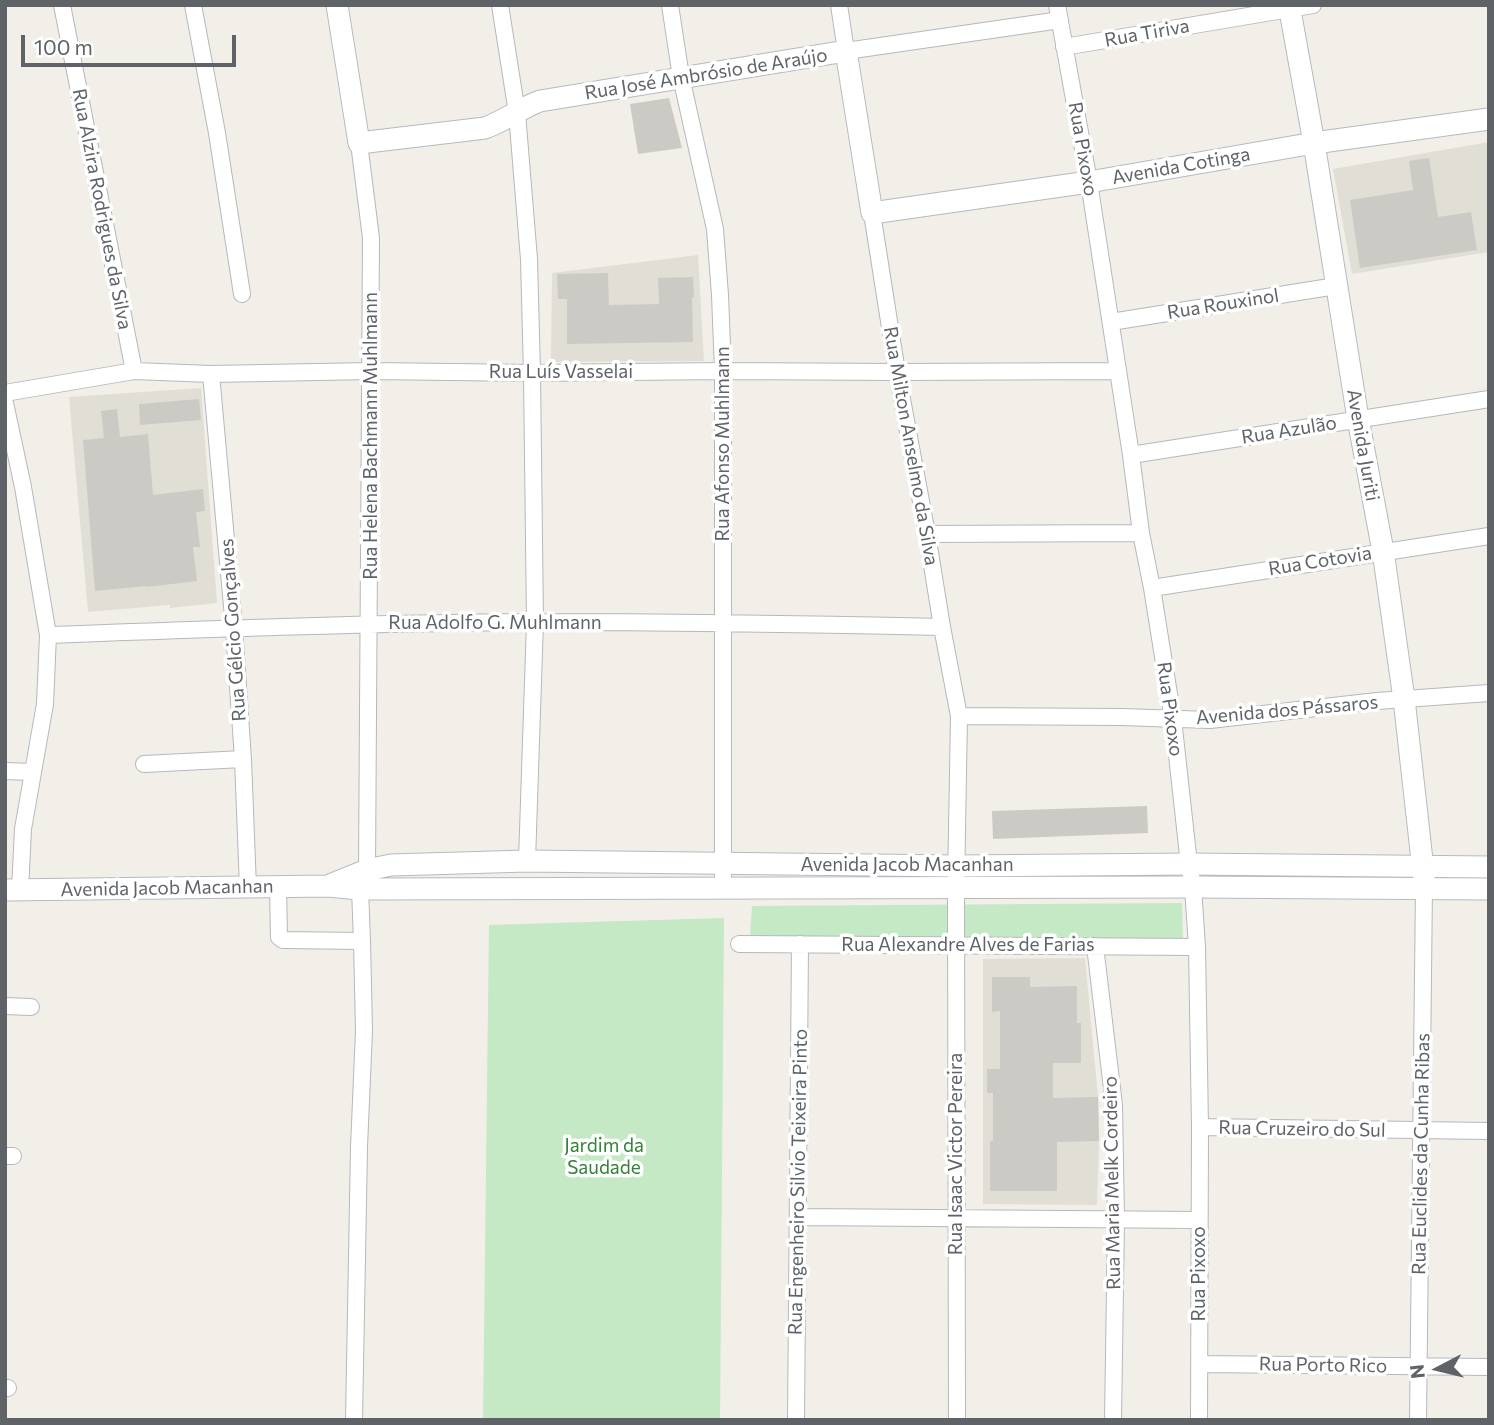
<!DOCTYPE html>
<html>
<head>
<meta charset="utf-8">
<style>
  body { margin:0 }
  #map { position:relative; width:1494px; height:1425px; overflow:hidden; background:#f1efe8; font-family:Commissioner,sans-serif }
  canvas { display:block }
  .frame { position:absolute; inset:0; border:7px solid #5f6368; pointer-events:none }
  .north { position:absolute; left:1403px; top:1334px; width:70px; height:70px; -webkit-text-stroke:5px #fff; paint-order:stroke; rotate:263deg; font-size:19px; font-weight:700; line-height:28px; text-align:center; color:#5f6368 }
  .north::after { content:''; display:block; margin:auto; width:24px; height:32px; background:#5f6368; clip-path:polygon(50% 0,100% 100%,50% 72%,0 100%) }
  .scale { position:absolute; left:21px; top:35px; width:215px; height:32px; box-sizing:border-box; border:4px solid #5f6368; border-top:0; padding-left:9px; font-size:21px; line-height:24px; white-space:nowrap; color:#5f6368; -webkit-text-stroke:5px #fff; paint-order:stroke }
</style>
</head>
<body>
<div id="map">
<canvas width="1494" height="1425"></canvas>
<div class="frame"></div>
<div class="north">N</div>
<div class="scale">100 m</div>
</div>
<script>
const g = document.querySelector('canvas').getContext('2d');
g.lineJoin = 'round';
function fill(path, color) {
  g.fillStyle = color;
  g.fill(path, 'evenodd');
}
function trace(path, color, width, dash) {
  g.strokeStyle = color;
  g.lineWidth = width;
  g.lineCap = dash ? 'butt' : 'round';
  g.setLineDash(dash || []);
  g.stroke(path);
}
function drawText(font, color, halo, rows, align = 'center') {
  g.font = font + ' Commissioner,sans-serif';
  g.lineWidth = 7;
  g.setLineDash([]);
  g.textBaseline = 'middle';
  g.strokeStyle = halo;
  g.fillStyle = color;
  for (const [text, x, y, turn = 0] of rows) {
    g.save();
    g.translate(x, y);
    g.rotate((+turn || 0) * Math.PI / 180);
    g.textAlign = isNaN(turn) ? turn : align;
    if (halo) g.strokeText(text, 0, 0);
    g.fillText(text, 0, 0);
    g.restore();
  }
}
fill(new Path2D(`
  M1489,142V252L1352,274L1333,169Z
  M698,255L704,361L551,362L552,273Z
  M201,388L217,603L170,608V605L88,612L69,397Z
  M1085,958L1098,1097L1099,1141L1097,1205L983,1204V959Z`), '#e1ded6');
fill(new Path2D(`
  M1182,903L1183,940L750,938L752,906Z
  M724,918L720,1420H483L489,925Z`), '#c5e8c5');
fill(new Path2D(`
  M669,98L682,148L638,154L630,104Z
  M1429,158L1438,217L1471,212L1477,250L1360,268L1350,200L1413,190L1409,161Z
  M608,273L609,305L659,304L658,278L693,277L694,297L692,298L693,342L567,344V299H558L557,274Z
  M199,399L201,420L140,425L139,404Z
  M117,409L120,437L148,434L153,495L203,489L205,511L196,512L200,547H193L197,581L147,587V586L95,591L83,440L104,438L101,411Z
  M1147,806L1148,833L993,839L992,811Z
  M992,977H1030V987L1077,986V1023H1081V1063H1053V1098L1098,1097L1099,1141L1057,1142V1191H990V1141H993V1093H987V1069H1000V1011L992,1012Z`), '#cccac5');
const street = new Path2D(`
  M62,5L134,371
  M193,5L217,133L242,294
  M500,5L517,113L529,259L532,373L535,622L527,861
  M670,5L681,77L715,229L720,295L723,371V888
  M839,5L846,51L1060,20
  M1057,5L1089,182L1131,455L1141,533L1152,588L1173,719L1189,864L1193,887L1197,947L1200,1127L1199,1420
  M1064,47L1313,5
  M359,143L371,238L367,870
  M872,213L897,372L927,534L942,627L959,716L956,887L957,1420
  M1111,322L1336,286
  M211,374L234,628L243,759L248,888
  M5,393L134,371L211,374L371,371L532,373L723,371L897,372L1118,371
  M5,403L23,487L48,635L45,704L23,829L20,890
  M1131,455L1489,399
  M927,534L1141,533
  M1152,588L1489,536
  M48,635C210,629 372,623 535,622C671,622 806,624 942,627
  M959,716L1122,717L1210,720L1377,701L1489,693
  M144,764L243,759
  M5,771L32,772
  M278,887L279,937L283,940L362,941
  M739,944L1197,947
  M1095,946L1114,1105L1116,1220L1113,1420
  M5,1006L31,1007
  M1200,1127L1489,1131
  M5,1156H13
  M798,1217L1199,1220
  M1200,1364L1489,1367
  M5,1388H8
  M354,1420L359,1147L364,1031L362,941L360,889
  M796,1420L800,944
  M1418,1420L1424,887`);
const secondary = new Path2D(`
  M337,5L359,143L485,128C504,121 521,108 540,101L846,51L872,213L1089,182L1314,143L1489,119
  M1289,5L1314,143L1358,419L1383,551L1404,699L1424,878
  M330,885L367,870L391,865L527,861L956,866L1189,864L1489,867
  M5,890L328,886L360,889L1193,887L1489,889`);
trace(street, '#b5b8bc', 18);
trace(secondary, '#b6babf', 23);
trace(street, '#fff', 16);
trace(secondary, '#fff', 21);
drawText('19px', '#5f6368', '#fff', [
  ["Rua Tiriva",1147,33,-10],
  ["Rua José Ambrósio de Araújo",706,74,-9],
  ["Rua Pixoxo",1083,149,80],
  ["Avenida Cotinga",1181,166,-10],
  ["Rua Alzira Rodrigues da Silva",102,209,79],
  ["Rua Rouxinol",1223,304,-9],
  ["Rua Luís Vasselai",561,372],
  ["Rua Azulão",1289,430,-9],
  ["Rua Helena Bachmann Muhlmann",371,436,-90],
  ["Rua Afonso Muhlmann",723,444,-90],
  ["Avenida Juriti",1363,445,80],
  ["Rua Milton Anselmo da Silva",911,446,80],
  ["Rua Cotovia",1320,561,-9],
  ["Rua Adolfo G. Muhlmann",495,623],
  ["Rua Gélcio Gonçalves",233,630,-94],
  ["Rua Pixoxo",1170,709,82],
  ["Avenida dos Pássaros",1287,710,-5],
  ["Avenida Jacob Macanhan",907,865],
  ["Avenida Jacob Macanhan",167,888,-1],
  ["Rua Alexandre Alves de Farias",968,945],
  ["Rua Cruzeiro do Sul",1302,1129,1],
  ["Rua Isaac Victor Pereira",956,1154,-90],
  ["Rua Euclides da Cunha Ribas",1421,1154,-89],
  ["Rua Engenheiro Silvio Teixeira Pinto",798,1182,-89],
  ["Rua Maria Melk Cordeiro",1112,1183,-91],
  ["Rua Pixoxo",1199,1274,-90],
  ["Rua Porto Rico",1323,1365,1]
]);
drawText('19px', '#348238', '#fff', [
  ["Jardim da",604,1146],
  ["Saudade",604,1168]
]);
</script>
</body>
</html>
